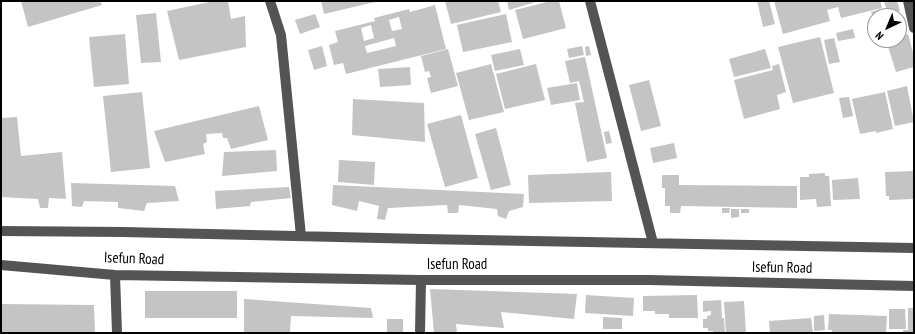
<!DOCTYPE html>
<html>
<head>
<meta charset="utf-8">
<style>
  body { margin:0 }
  #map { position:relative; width:915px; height:334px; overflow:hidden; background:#fff; font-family:"PT Sans Narrow",sans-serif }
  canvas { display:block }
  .frame { position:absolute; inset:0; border:2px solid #000; pointer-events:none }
  .north { position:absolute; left:867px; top:8px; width:40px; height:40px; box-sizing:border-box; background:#fff; border:1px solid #999; border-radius:50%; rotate:224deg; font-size:11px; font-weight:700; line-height:16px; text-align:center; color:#000 }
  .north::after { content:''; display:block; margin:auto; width:14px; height:18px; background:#000; clip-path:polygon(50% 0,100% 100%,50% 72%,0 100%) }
</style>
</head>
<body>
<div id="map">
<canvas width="915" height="334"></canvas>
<div class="frame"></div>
<div class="north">N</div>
</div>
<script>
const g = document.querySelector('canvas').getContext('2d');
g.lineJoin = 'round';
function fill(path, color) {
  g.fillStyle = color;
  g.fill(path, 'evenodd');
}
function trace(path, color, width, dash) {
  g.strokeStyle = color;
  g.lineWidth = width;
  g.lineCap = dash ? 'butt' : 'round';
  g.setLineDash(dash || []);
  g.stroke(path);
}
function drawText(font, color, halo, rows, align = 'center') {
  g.font = font + ' "PT Sans Narrow",sans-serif';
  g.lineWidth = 3.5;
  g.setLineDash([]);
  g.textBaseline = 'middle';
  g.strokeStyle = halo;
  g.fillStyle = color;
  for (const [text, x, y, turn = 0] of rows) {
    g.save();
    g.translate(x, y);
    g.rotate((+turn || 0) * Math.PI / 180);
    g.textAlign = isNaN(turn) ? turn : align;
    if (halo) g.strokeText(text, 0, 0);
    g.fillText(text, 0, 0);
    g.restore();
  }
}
fill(new Path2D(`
  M21,1H100L102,5L28,27Z
  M214,1H228L231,19L245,16L246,47L179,60L167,11Z
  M321,1H375V2L324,14Z
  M445,1H498L501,12L451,24Z
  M507,1H539L509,10Z
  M551,1H559L566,28L523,39L515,10Z
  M757,1H769L775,24L763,27Z
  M774,1H880L882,8L841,18L838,7L827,10L830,21L783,34Z
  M884,1H897L900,11L881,16H875V18H873L871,12L886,8Z
  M435,5L446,49L346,74L343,63L334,65L329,45L338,42L335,31L375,21L374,18L409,9L410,12ZM399,17L402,29L392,31L389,20ZM371,25L374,38L364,41L361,28ZM394,38L396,46L367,53L365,46Z
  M156,13L161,62L141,63L136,15Z
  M315,14L320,27L300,34L295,20Z
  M506,14L512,42L463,52L457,25Z
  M853,29L855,38L838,41L836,33Z
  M125,34L129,84L94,87L89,37Z
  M908,34L914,56V67L896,72L886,40H899V36Z
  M820,37L834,93L793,103L778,47Z
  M834,38L840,62L829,64L824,40Z
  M322,46L327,66L314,70L308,50Z
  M582,46L584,55L569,58L567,49Z
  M589,46L591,55L586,56L585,47Z
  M448,49L458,86L431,93L427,78L431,77L429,71L425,72L421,56Z
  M520,49L524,65L495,71L491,55Z
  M765,49L771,68L734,77L729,59Z
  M585,57L607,158L587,162L575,103L584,102L579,81L570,83L565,61Z
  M491,64L504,112L469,120L456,73Z
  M536,64L545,100L505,109L496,74Z
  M779,64L786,92L777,95L780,109L744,119L734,80L773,70L772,66Z
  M410,67L411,85L380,87L378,69Z
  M649,80L661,126L641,131L629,85Z
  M577,83L580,100L551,105L547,88Z
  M907,86L914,122L895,126L887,91Z
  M142,92L150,168L111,172L103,96Z
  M885,92L893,129L876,133V131L860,134L852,99Z
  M849,97L853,116L843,118L839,98Z
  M353,99L424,103L425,142L352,135Z
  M259,106L268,140L231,149L227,138H223L222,133L206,134L207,142L203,144L205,154L165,162L154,131Z
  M461,115L478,178L445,187L427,124Z
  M17,117L21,156L62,152L66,199L49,198L48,208H40L38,199L1,197V118Z
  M496,128L511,185L491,190L475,134Z
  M609,131L612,143L606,144L604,132Z
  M674,143L677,158L653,163L650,148Z
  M276,150L277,171L222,176L224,152Z
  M339,160L375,162L374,185L338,182Z
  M914,171V199L889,200V196H886L885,172Z
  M611,172L612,201L529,203L528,175Z
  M825,173V176H829L831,206L817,207L816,199L800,200V177H809V174Z
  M662,175H679V185L797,186V208L681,206L680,213H670V206H665V188H662Z
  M858,178L860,199L833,200L832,180Z
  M71,183L175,186L179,201L147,203L144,211L118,208V202L84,201L82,207L72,206Z
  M333,185L524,194L523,207L509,211L506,219L498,216L497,209L459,205L458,213H448L447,205L388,208L385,220L377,219L379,206L359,201L357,211L332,205Z
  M289,187L291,198L251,202L250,206L216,209L215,191Z
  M722,208H730L729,213H722Z
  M731,209H739V217L731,218Z
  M741,209H749V213H741Z
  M430,289L577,294L574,319L501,312L504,328L456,324L457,333H434Z
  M145,291H237V318H145Z
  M586,295L634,298L633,316L585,313Z
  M697,295L698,318H669V314H655V311H643V296Z
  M244,299L371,308L373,318L291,316L290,332L244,333Z
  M721,300L722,318H724L725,333H713V331H708V328H703V319H707V316L711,315V311L703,312V301Z
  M744,301L746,333H726L724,302Z
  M1,304L94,305L95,333H1Z
  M908,308H914V333H903V330H908Z
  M889,309H905L906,329H889Z
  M829,314L887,316L886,333H832V330H828Z
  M824,315L825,330L814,331V316Z
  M603,317L622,318V329H603Z
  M811,318L813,333H770L769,321Z
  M387,319H403V333H387Z`), '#c4c4c4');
trace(new Path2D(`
  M270,1L281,35L301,236
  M590,1L653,243
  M908,1L914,28
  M1,231L123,232L423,239L914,248
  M1,265L115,275L421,280H649L914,286
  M115,275L117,333
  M420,333L421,280`), '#545454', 10);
drawText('15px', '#000', '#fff', [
  ["Isefun Road",134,259,2],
  ["Isefun Road",457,265],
  ["Isefun Road",782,268,1]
]);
</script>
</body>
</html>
